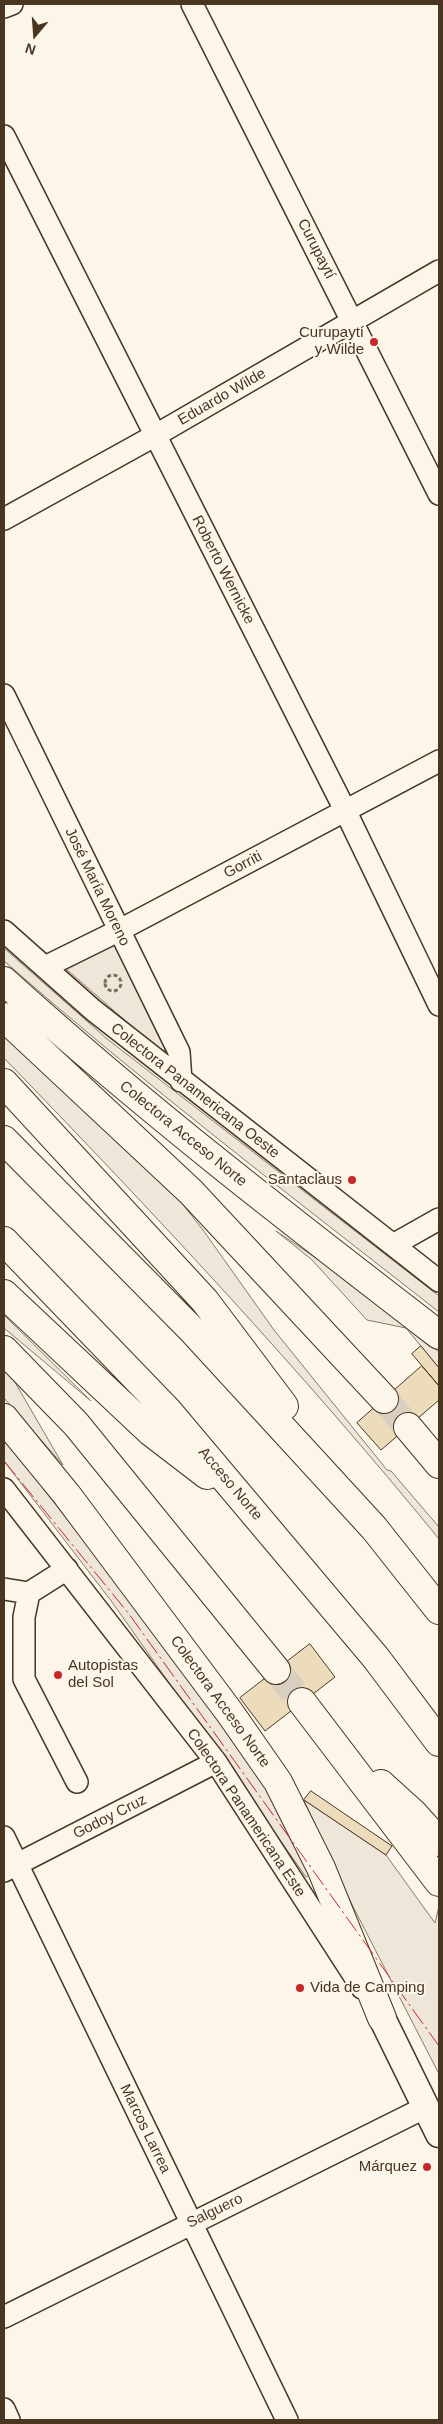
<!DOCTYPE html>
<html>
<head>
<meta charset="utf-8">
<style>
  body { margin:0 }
  #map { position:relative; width:443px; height:2424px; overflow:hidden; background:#fbf6e9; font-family:Arial,sans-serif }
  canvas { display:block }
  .frame { position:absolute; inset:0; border:5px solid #4a3520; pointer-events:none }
  .north { position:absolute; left:10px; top:10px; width:50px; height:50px; -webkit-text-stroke:4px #fbf6e9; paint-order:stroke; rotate:198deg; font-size:14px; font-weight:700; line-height:20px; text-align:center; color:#4a3520 }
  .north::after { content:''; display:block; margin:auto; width:18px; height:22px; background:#4a3520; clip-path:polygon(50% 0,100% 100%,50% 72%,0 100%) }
</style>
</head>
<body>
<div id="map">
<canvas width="443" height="2424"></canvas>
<div class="frame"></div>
<div class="north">N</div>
</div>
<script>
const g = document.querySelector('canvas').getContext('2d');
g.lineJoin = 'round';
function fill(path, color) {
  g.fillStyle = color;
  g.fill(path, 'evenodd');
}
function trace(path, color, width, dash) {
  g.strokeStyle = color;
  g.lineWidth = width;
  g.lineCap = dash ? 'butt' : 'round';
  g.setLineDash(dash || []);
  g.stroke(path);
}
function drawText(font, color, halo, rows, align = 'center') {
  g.font = font + ' Arial,sans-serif';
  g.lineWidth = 4;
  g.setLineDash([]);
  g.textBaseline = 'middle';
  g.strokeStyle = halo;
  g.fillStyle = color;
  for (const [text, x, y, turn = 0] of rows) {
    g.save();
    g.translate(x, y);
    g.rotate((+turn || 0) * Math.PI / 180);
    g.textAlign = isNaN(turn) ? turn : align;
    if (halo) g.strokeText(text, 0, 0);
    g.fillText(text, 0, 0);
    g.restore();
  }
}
const green = new Path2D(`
  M117,943L166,1048L164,1051L159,1050L65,968Z
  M4,948L106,1038L439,1296V1312C292,1197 144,1084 4,961Z
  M4,1023L177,1197L203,1230L274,1330L387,1470L391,1471L439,1527V1539C302,1371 154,1213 4,1058Z
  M276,1231L344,1277L439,1352V1368L406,1328L367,1320L312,1260Z
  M4,1315L91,1401L4,1328Z
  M4,1366L16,1384L63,1465L4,1398Z
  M4,1441L32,1474L255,1763L314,1872L306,1877L112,1602L4,1461Z
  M304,1800L386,1855L435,1923L439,1906V2074L344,1889Z`);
fill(green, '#ede6d9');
trace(green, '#887966', 1);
const building = new Path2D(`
  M421,1346L439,1368V1386L412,1354Z
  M422,1366L439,1386V1400L381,1450L357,1423Z
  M310,1644L335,1677L265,1731L240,1698Z
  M311,1791L392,1846L386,1855L304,1800Z`);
fill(building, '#ecdcbc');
trace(building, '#4a3520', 1);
trace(new Path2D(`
  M384,1399L408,1427
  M276,1670L302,1702`), '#d8cfc1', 28, [28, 14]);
const minor = new Path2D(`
  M192,4L439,494
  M4,7L12,4
  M4,136L345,810L439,1005
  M4,519L156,435L439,271
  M4,695L179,1052L181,1081
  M4,931L93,1010L439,1281
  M45,967L118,931L439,761
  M393,1245L439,1219
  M4,1489L216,1762L362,1988
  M4,1589L29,1593L67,1569
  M29,1593L24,1617V1679L77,1782
  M4,1837L287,2420
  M4,1871L216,1762
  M4,2317L426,2107
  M4,2409L9,2420`);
const major = new Path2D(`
  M382,2018L439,2134`);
const highway = new Path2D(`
  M4,981C143,1107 291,1221 439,1335
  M4,1017L191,1192L384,1399
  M4,1083L205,1301L284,1406
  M4,1140L194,1332L374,1528L439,1610
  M4,1241L168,1411L376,1658L439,1742
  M4,1294L151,1432L207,1475
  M4,1350L76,1424L276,1670
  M4,1418L67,1495L230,1713L278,1782L321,1868L382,2018
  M408,1427L439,1464
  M302,1702L439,1882
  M381,1784L413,1813L439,1842`);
trace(minor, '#4a3520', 24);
trace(major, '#4a3520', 29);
trace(highway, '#4a3520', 30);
trace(new Path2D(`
  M105 983a8 8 0 1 1 16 0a8 8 0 1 1-16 0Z`), '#7f6f5c', 3, [4, 2.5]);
trace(minor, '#fbf6e9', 21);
trace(major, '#fbf6e9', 26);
trace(highway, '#fbf6e9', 28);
trace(new Path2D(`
  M4,1461L129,1614L439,2046`), '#c62828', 1, [18, 4, 2.5, 4]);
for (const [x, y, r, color] of [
  [374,342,5,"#c62828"],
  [352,1180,5,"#c62828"],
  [58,1675,5,"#c62828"],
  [300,1988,5,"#c62828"],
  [427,2167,5,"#c62828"]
]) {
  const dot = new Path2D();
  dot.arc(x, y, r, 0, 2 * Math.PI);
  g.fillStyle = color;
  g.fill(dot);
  trace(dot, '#fbf6e9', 2);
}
drawText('15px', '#4a3520', '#fbf6e9', [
  ["Curupaytí",316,249,63],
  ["Eduardo Wilde",222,397,-30],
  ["Roberto Wernicke",223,570,63],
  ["Gorriti",243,865,-28],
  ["José María Moreno",97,887,64],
  ["Colectora Panamericana Oeste",195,1091,38],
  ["Colectora Acceso Norte",183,1134,39],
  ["Acceso Norte",230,1484,50],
  ["Colectora Acceso Norte",220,1702,54],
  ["Colectora Panamericana Este",246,1813,56],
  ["Godoy Cruz",110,1817,-27],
  ["Marcos Larrea",145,2129,64],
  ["Salguero",215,2211,-26]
]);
drawText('15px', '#4a3520', '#fbf6e9', [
  ["Curupaytí",364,333],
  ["y Wilde",364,350],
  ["Santaclaus",342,1180],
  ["Autopistas",68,1666,"left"],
  ["del Sol",68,1683,"left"],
  ["Vida de Camping",310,1988,"left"],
  ["Márquez",417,2167]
], 'right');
</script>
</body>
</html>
